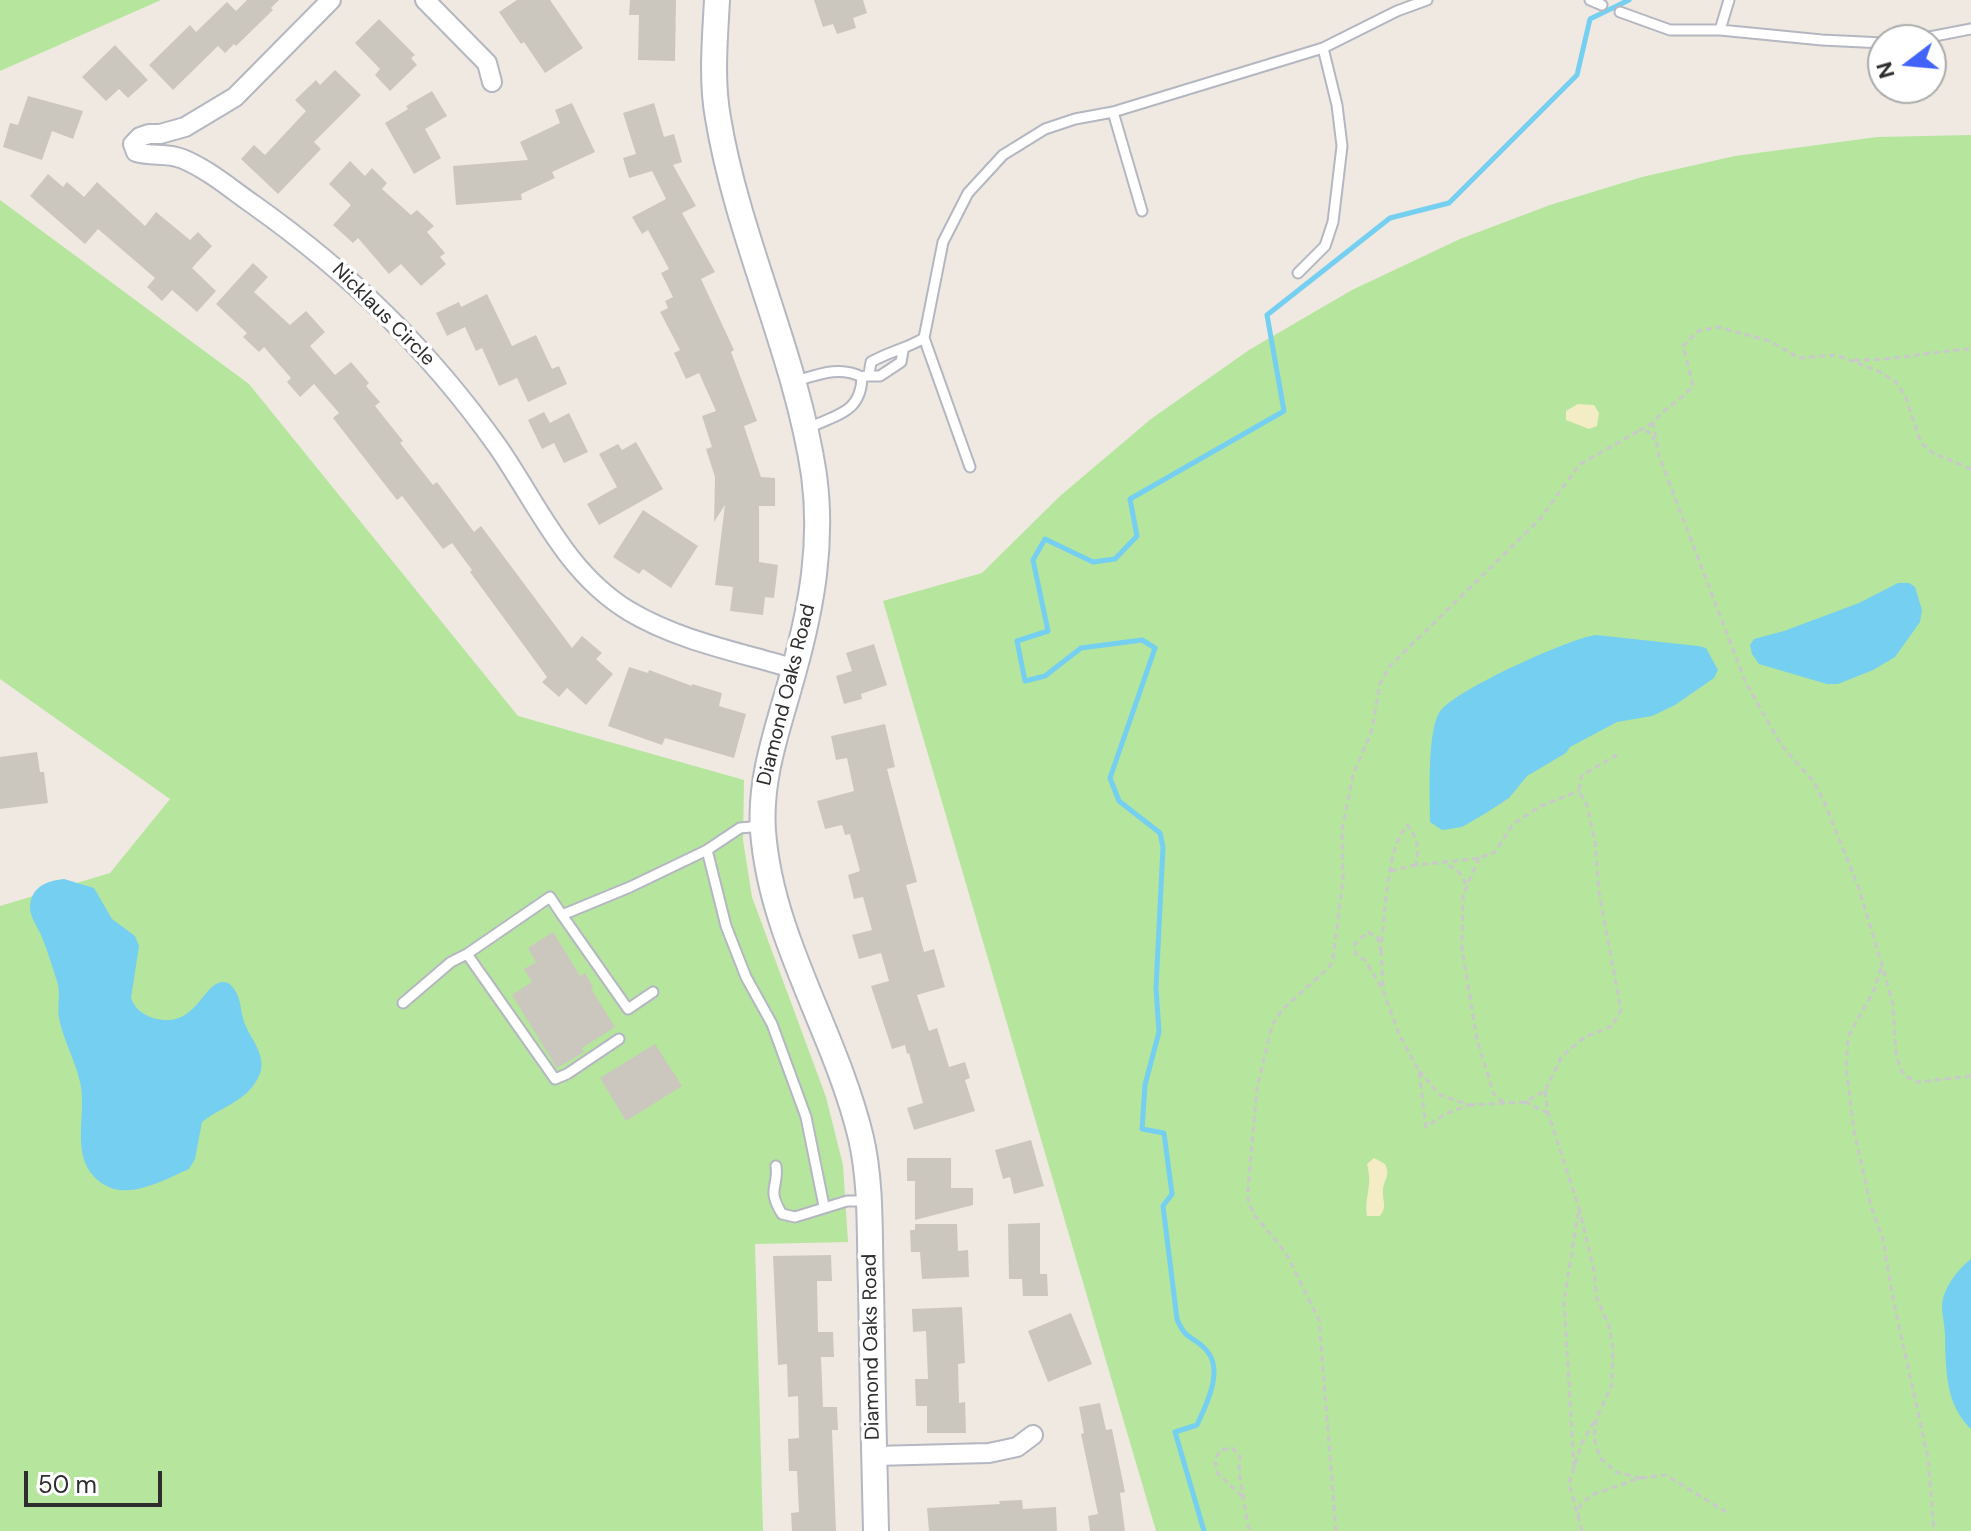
<!DOCTYPE html>
<html>
<head>
<meta charset="utf-8">
<style>
  body { margin:0 }
  #map { position:relative; width:1971px; height:1531px; overflow:hidden; background:#efe9e1; font-family:"DM Sans",sans-serif }
  canvas { display:block }
  .north { position:absolute; left:1867px; top:24px; width:80px; height:80px; box-sizing:border-box; background:#fff; border:2px solid #ababab; border-radius:50%; rotate:254deg; font-size:22px; font-weight:700; line-height:32px; text-align:center; color:#2e2e2e }
  .north::after { content:''; display:block; margin:auto; width:28px; height:36px; background:#4264fb; clip-path:polygon(50% 0,100% 100%,50% 72%,0 100%) }
  .scale { position:absolute; left:24px; top:1471px; width:138px; height:36px; box-sizing:border-box; border:4px solid #2e2e2e; border-top:0; padding-left:10px; font-size:24px; line-height:28px; white-space:nowrap; color:#2e2e2e; -webkit-text-stroke:6px #fff; paint-order:stroke }
</style>
</head>
<body>
<div id="map">
<canvas width="1971" height="1531"></canvas>
<div class="north">N</div>
<div class="scale">50 m</div>
</div>
<script>
const g = document.querySelector('canvas').getContext('2d');
g.lineJoin = 'round';
function fill(path, color) {
  g.fillStyle = color;
  g.fill(path, 'evenodd');
}
function trace(path, color, width, dash) {
  g.strokeStyle = color;
  g.lineWidth = width;
  g.lineCap = dash ? 'butt' : 'round';
  g.setLineDash(dash || []);
  g.stroke(path);
}
function drawText(font, color, halo, rows, align = 'center') {
  g.font = font + ' "DM Sans",sans-serif';
  g.lineWidth = 7;
  g.setLineDash([]);
  g.textBaseline = 'middle';
  g.strokeStyle = halo;
  g.fillStyle = color;
  for (const [text, x, y, turn = 0] of rows) {
    g.save();
    g.translate(x, y);
    g.rotate((+turn || 0) * Math.PI / 180);
    g.textAlign = isNaN(turn) ? turn : align;
    if (halo) g.strokeText(text, 0, 0);
    g.fillText(text, 0, 0);
    g.restore();
  }
}
fill(new Path2D(`
  M0,0H161L0,71Z
  M1971,135V1531H1156L883,601L982,573L1060,496L1151,419L1249,350L1352,290L1460,239L1550,205L1642,177L1735,156L1877,137Z
  M0,200L249,384L518,716L744,780L743,840L752,897L826,1097L843,1165L848,1242L755,1244L763,1531H0V906L110,873L170,799L0,679Z`), '#b6e59e');
fill(new Path2D(`
  M1578,404L1594,405L1599,413L1597,426L1589,429L1566,420V411Z
  M1374,1158L1385,1164C1391,1176 1384,1179 1383,1190C1382,1202 1388,1205 1380,1216H1367C1364,1197 1373,1187 1367,1164Z`), '#f3ecc5');
fill(new Path2D(`
  M1898,583H1909L1915,587L1922,610L1920,622L1895,657L1873,670L1838,684H1827L1759,664L1752,654L1750,645L1754,639L1784,631L1859,603Z
  M1596,635L1698,646L1706,648L1718,670L1714,678L1675,705L1652,716L1617,722L1570,747L1566,753L1527,776L1509,798L1486,813L1462,827L1442,830L1430,822C1430,796 1427,734 1439,713C1450,692 1570,638 1596,635Z
  M64,879L94,888L112,919L135,936L139,946L131,998C135,1009 142,1014 153,1018C197,1031 203,980 224,982C230,983 231,985 234,989C241,998 240,1008 243,1018C247,1035 265,1051 261,1070C260,1075 256,1082 253,1086C240,1103 218,1109 202,1122L195,1159L189,1169C165,1179 129,1201 103,1184C67,1160 88,1116 80,1082C75,1060 63,1039 59,1018C57,1006 61,992 57,981C52,966 47,949 41,935C37,926 30,917 30,907C31,887 46,881 64,879Z
  M1971,1259V1429C1945,1404 1946,1370 1945,1336C1945,1326 1942,1315 1942,1306C1943,1288 1958,1269 1971,1259Z`), '#75cff0');
trace(new Path2D(`
  M1204,1531L1175,1432L1197,1425C1206,1405 1224,1371 1207,1351C1195,1336 1186,1342 1177,1319L1163,1206L1172,1194L1164,1133L1142,1129L1145,1085L1159,1032L1156,988L1163,847L1160,833L1119,801L1110,778L1155,648L1142,640L1081,648L1045,676L1025,681L1017,641L1048,631L1033,560L1045,539L1093,562L1115,559L1137,536L1130,499L1284,411L1267,315L1390,218L1449,203L1577,75L1590,19L1629,0`), '#75cff0', 5);
fill(new Path2D(`
  M247,0H279L271,8L273,10L236,46L234,44L225,53L218,46L173,90L149,65L190,25L196,32L227,2L236,11Z
  M517,0H550L583,48L545,73L524,42L521,44L499,12Z
  M630,0H676L675,61L638,60L639,15H629Z
  M814,0H863L867,13L853,18L856,28L837,34L833,24L823,27Z
  M379,19L415,55L411,58L417,65L390,91L375,75L380,69L355,43Z
  M115,45L148,80L128,98L119,89L106,101L82,77Z
  M335,70L361,95L314,142L321,149L278,194L241,159L254,145L265,155L306,111L295,100L316,80L320,85Z
  M432,91L447,116L425,129L441,158L414,174L385,123L408,109L406,106Z
  M28,96L83,111L73,139L52,131L42,160L3,147L10,123L18,125Z
  M572,103L595,152L552,172L555,178L521,194L522,200L456,205L453,166L528,160L520,142L560,123L555,110Z
  M654,103L664,137L674,134L682,162L673,165L696,206L682,213L715,272L701,279L734,350L731,352L757,421L744,426L761,477L775,478V506H759V562L778,565L774,598L765,597L763,615L730,611L733,587L715,585L725,505L714,522L715,477L706,449L712,447L702,416L716,411L699,373L686,379L674,353L680,350L660,312L668,308L665,301L673,297L661,273L669,269L648,230L642,234L632,217L666,199L652,171L629,178L623,158L636,154L623,113Z
  M350,161L365,176L372,168L387,183L382,189L411,215L417,210L434,226L427,232L445,253L440,257L446,264L421,286L401,264L389,274L358,238L353,243L333,225L351,205L329,184Z
  M48,174L63,187L67,182L84,197L97,182L145,226L156,212L190,240L198,232L212,246L192,268L216,291L197,312L172,290L162,301L147,287L155,278L98,229L85,244L30,196Z
  M253,263L268,277L254,292L290,325L306,311L325,332L310,346L335,375L351,362L369,383L366,386L380,402L375,406L403,441L400,443L433,485L437,482L474,532L481,526L572,648L582,636L602,653L596,659L613,674L586,705L567,688L559,697L542,682L547,677L470,572L472,570L452,543L443,549L402,496L397,500L333,418L339,413L314,384L300,397L287,382L291,378L264,347L259,352L243,337L247,333L216,304Z
  M487,294L512,346L536,335L552,369L559,366L567,384L528,402L517,378L499,386L482,348L476,351L465,327L447,336L436,313L459,302L461,307Z
  M544,412L550,423L569,413L588,452L564,463L554,443L542,449L528,420Z
  M636,442L663,489L599,525L587,504L617,487L599,454L618,444L622,450Z
  M643,510L698,546L671,588L643,569L639,574L613,557Z
  M874,644L887,685L861,694L862,699L844,704L836,676L852,671L846,653Z
  M629,667L648,673L649,670L692,686V684L722,693L719,706L746,714L734,758L665,738L662,745L608,726Z
  M885,724L895,767L887,769L917,882L906,885L924,952L934,949L945,987L917,995L929,1031L937,1028L949,1067L965,1062L970,1078L965,1080L975,1111L914,1130L907,1108L923,1103L909,1053L907,1054L905,1045L892,1049L871,986L889,981L881,953L859,959L852,935L872,930L863,897L854,899L848,875L860,871L850,834L845,835L842,825L825,829L817,801L854,791L847,758L836,760L831,736Z
  M37,752L40,772H44L48,803L0,809V757Z
  M553,932L580,976L585,973L593,987L591,989L615,1027L582,1048L584,1052L557,1068L512,995L532,982L524,969L536,962L528,948Z
  M655,1044L682,1086L626,1121L600,1078Z
  M1031,1140L1044,1186L1014,1194L1010,1177L1003,1179L995,1150Z
  M907,1158H951V1188H973V1205L915,1220V1181H907Z
  M1040,1223V1274H1047L1048,1296H1023L1022,1279H1009L1008,1224Z
  M915,1224H957L958,1251L968,1250L969,1277L922,1279L920,1252H911L910,1230H915Z
  M831,1255L832,1281H817L818,1332H833L834,1357H821L823,1407H837L838,1430H832L836,1531H792L791,1513L799,1512L797,1471H789L788,1439L799,1438L798,1396L788,1397L787,1364L778,1365L773,1256Z
  M962,1307L965,1363L958,1364L959,1403L965,1402L966,1433H927V1406H916L915,1379H928L926,1331L913,1332L912,1309Z
  M1071,1313L1092,1364L1048,1382L1028,1331Z
  M1100,1403L1106,1430L1112,1429L1125,1492L1120,1493L1125,1531H1090L1088,1516L1098,1514L1081,1434L1084,1433L1079,1407Z
  M1022,1500L1023,1509L1056,1507L1057,1531H929L927,1508L1000,1504L999,1501Z`), '#cbc7bf');
const lane = new Path2D(`
  M1590,0L1602,5
  M1729,0L1720,30L1822,40L1883,43
  M1620,12L1670,30H1721
  M1914,40L1971,29
  M1113,112L1142,211
  M1298,273L1325,246L1333,222L1342,146L1337,105L1323,48
  M869,374L871,362C890,351 906,349 924,338
  M865,376H880L901,362L903,351
  M793,382C817,375 839,365 862,377C861,413 837,414 809,428
  M970,467L924,338L943,242L968,193L1003,155L1045,129L1075,119L1113,112L1323,48L1397,11L1427,0
  M707,850L726,926L746,977L772,1024L806,1117L824,1206
  M467,954L555,1079L567,1074L619,1039
  M653,992L628,1009L562,915L630,887L707,850L740,828L762,826
  M403,1003L451,962L467,954L550,897L562,915
  M776,1166C779,1188 766,1188 782,1214L795,1217L847,1201H869`);
const street = new Path2D(`
  M331,0L235,97L185,127L160,134H149L140,137L133,144L136,152C152,157 167,152 183,159C209,170 231,189 254,205C351,274 429,350 498,447C538,505 566,573 629,611C679,641 739,652 795,669
  M425,0L487,63L492,82
  M875,1456L989,1453L1017,1447L1033,1435`);
const secondary = new Path2D(`
  M717,0C715,39 711,79 718,118C738,239 796,354 814,475C823,542 812,605 794,670C780,723 759,775 763,831C771,939 836,1033 861,1138C872,1186 869,1237 871,1287C872,1368 874,1450 876,1531`);
trace(lane, '#b4b7c1', 13);
trace(street, '#b4b7c1', 22);
trace(secondary, '#b4b7c1', 28);
trace(new Path2D(`
  M1854,360C1894,361 1931,351 1971,349
  M1653,423L1640,430L1649,432L1654,440
  M1971,469L1933,453L1921,443L1906,398L1896,382L1878,371L1836,355L1799,358L1770,341L1718,327L1698,331L1683,346L1693,385C1683,400 1664,407 1653,423L1659,456L1745,681L1781,745L1814,782L1825,804L1858,886L1885,975L1893,1005L1896,1055L1901,1070L1905,1076L1918,1082L1971,1076
  M1479,858L1463,895L1462,949L1477,1040L1494,1094L1504,1103
  M1391,871L1415,865
  M1466,884L1459,872L1444,862L1479,858L1495,852L1513,824L1541,806L1579,791
  M1381,950L1383,986
  M1881,968L1874,990L1848,1037L1846,1067L1854,1131L1871,1207L1883,1239L1892,1294L1928,1458L1934,1531
  M1419,1071L1440,1095L1469,1105L1445,1114L1426,1127L1419,1071L1399,1034L1383,990L1365,960L1356,954L1355,944L1368,932L1377,937L1381,949C1385,916 1386,850 1407,825C1418,837 1419,849 1416,865L1444,862
  M1545,1091L1548,1113L1579,1208
  M1469,1105L1525,1102
  M1548,1113L1525,1102L1545,1091L1562,1056L1585,1037L1612,1026L1621,1010L1599,893L1595,843L1587,805L1579,791L1581,776L1620,753
  M1574,1467L1564,1301L1579,1208L1594,1271L1597,1299L1609,1326L1613,1348L1612,1385L1597,1417L1594,1438L1600,1458L1616,1472L1640,1478L1592,1495L1581,1504L1578,1517
  M1641,1478L1666,1475L1726,1512
  M1242,1496L1217,1473L1215,1458L1221,1450L1232,1448L1240,1456L1239,1471L1249,1531
  M1336,1531L1319,1320L1286,1253L1253,1213L1248,1199V1189L1257,1088L1272,1025L1283,1009L1330,966L1333,958L1343,879L1342,830L1353,775L1372,730L1380,683L1390,666L1540,519L1579,465L1640,430
  M1582,1531L1569,1483L1582,1443L1596,1418`), '#c9c9c9', 3, [6, 4]);
trace(lane, '#fff', 9);
trace(street, '#fff', 18);
trace(secondary, '#fff', 24);
drawText('20px', '#2e2e2e', '#fff', [
  ["Nicklaus Circle",383,315,45],
  ["Diamond Oaks Road",787,695,-76],
  ["Diamond Oaks Road",872,1347,-91]
]);
</script>
</body>
</html>
